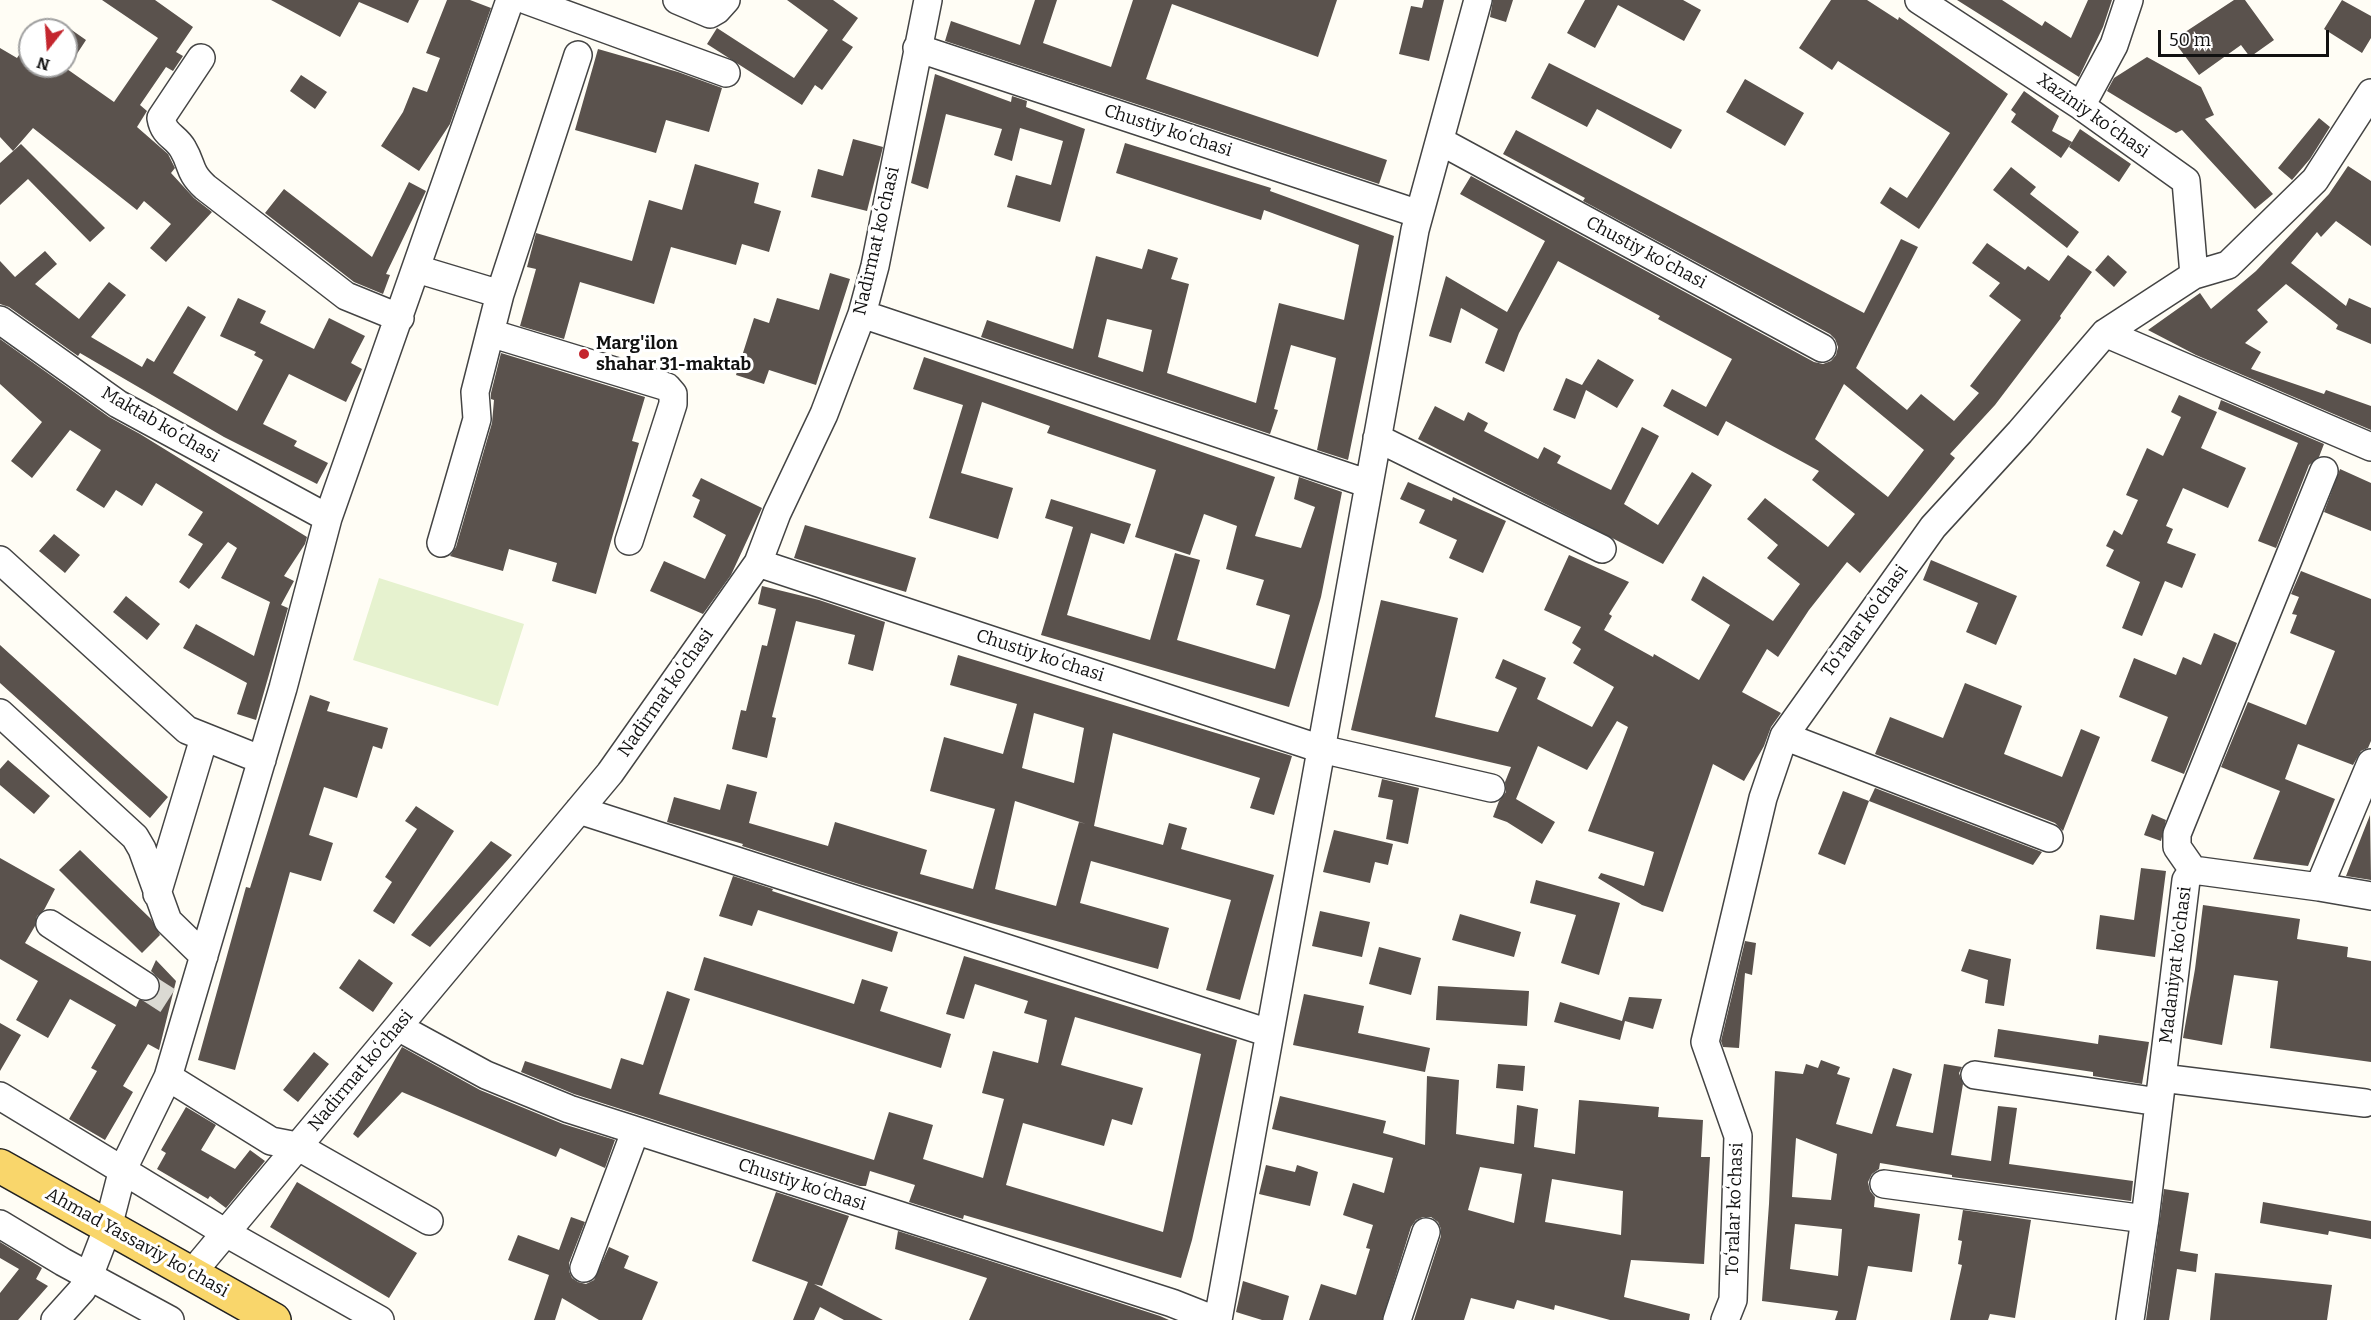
<!DOCTYPE html>
<html>
<head>
<meta charset="utf-8">
<style>
  body { margin:0 }
  #map { position:relative; width:2371px; height:1320px; overflow:hidden; background:#fffdf5; font-family:Bitter,serif }
  canvas { display:block }
  .north { position:absolute; left:18px; top:18px; width:60px; height:60px; box-sizing:border-box; background:#fff; border:2px solid #a0a0a0; border-radius:50%; rotate:197deg; font-size:16px; font-weight:700; line-height:24px; text-align:center; color:#111 }
  .north::after { content:''; display:block; margin:auto; width:21px; height:27px; background:#c4262e; clip-path:polygon(50% 0,100% 100%,50% 72%,0 100%) }
  .scale { position:absolute; left:2158px; top:30px; width:171px; height:27px; box-sizing:border-box; border:3px solid #111; border-top:0; padding-left:8px; font-size:18px; line-height:21px; white-space:nowrap; color:#111; -webkit-text-stroke:4px #fff; paint-order:stroke }
</style>
</head>
<body>
<div id="map">
<canvas width="2371" height="1320"></canvas>
<div class="north">N</div>
<div class="scale">50 m</div>
</div>
<script>
const g = document.querySelector('canvas').getContext('2d');
g.lineJoin = 'round';
function fill(path, color) {
  g.fillStyle = color;
  g.fill(path, 'evenodd');
}
function trace(path, color, width, dash) {
  g.strokeStyle = color;
  g.lineWidth = width;
  g.lineCap = dash ? 'butt' : 'round';
  g.setLineDash(dash || []);
  g.stroke(path);
}
function drawText(font, color, halo, rows, align = 'center') {
  g.font = font + ' Bitter,serif';
  g.lineWidth = 6;
  g.setLineDash([]);
  g.textBaseline = 'middle';
  g.strokeStyle = halo;
  g.fillStyle = color;
  for (const [text, x, y, turn = 0] of rows) {
    g.save();
    g.translate(x, y);
    g.rotate((+turn || 0) * Math.PI / 180);
    g.textAlign = isNaN(turn) ? turn : align;
    if (halo) g.strokeText(text, 0, 0);
    g.fillText(text, 0, 0);
    g.restore();
  }
}
fill(new Path2D(`
  M379,578L524,624L498,706L353,660Z`), '#e6f2cf');
fill(new Path2D(`
  M102,0H155L193,27L176,52L183,56L173,71L166,67L140,105L147,111L137,127L168,154L175,168L171,173L194,198L212,212L166,262L150,248L171,224L144,201L137,210L33,128L13,151L0,137V48L17,58L30,39V66H62L66,69V26L86,40L67,69L114,102L158,38Z
  M271,0H419L408,23L359,2L340,37Z
  M447,0H470L491,8L450,124L419,171L381,146L403,112L413,87L427,92L440,58L426,53Z
  M787,0H833L858,18L842,40L853,47L822,90L815,85L802,105L707,44L717,28L794,78L828,30Z
  M1035,0H1057L1043,43L1111,67L1133,0H1337L1318,57L1172,4L1146,79L1387,160L1379,184L945,41L951,21L1020,45Z
  M1424,0H1444L1429,61L1399,54L1411,6L1422,8Z
  M1493,0H1513L1506,22L1490,17Z
  M1585,0H1683L1701,10L1684,41L1618,5L1595,48L1567,33Z
  M1831,0H1867L1898,20L1899,17L2008,94L1919,229L1880,203L1890,187L1907,198L1950,133L1838,61L1832,70L1799,48Z
  M1957,0H2002L2042,26L2045,21L2071,38L2088,0H2112L2103,27L2079,77Z
  M2234,0H2245L2274,40L2250,57L2241,45L2199,75L2173,40Z
  M2342,0L2371,16V38L2362,53L2324,29Z
  M598,49L678,72L722,88L709,132L666,120L656,153L575,130Z
  M2147,57L2201,87L2214,115L2205,119L2273,194L2255,209L2182,130L2176,133L2107,91L2114,78Z
  M1549,63L1682,130L1671,149L1597,109L1587,127L1531,98Z
  M935,74L1011,102L1012,96L1027,101L1026,107L1085,129L1060,222L1007,207L1016,175L1051,185L1063,141L1020,128L1012,161L994,155L1002,129L946,114L928,189L911,183Z
  M301,75L327,92L315,109L290,91Z
  M1745,79L1804,113L1785,146L1726,112Z
  M2024,91L2059,116L2052,131L2072,142L2061,158L2011,122L2016,114L2011,110Z
  M2319,118L2330,127L2310,159L2292,180L2278,168Z
  M2080,129L2131,164L2119,182L2069,147Z
  M1516,130L1864,313L1901,239L1918,247L1856,368L1907,410L1921,394L1954,421L1979,393L1970,386L2021,320L1989,296L2000,283L1972,263L1987,243L2025,270L2028,266L2049,281L2068,255L2092,272L2060,316L2061,318L1995,405L1950,454L1955,458L1860,573L1847,562L1809,610L1778,657L1767,649L1742,692L1781,713L1771,727L1764,746L1744,781L1713,764L1663,912L1642,905L1598,878L1601,873L1644,886L1654,852L1588,831L1628,727L1617,721L1587,770L1538,746L1516,799L1555,822L1542,844L1507,822L1493,817L1499,801L1506,792L1505,782L1511,767L1351,730L1381,600L1458,618L1435,717L1498,732L1517,688L1495,678L1503,659L1546,678L1537,699L1592,727L1614,687L1573,663L1581,649L1572,643L1581,627L1544,610L1569,555L1629,582L1609,614L1612,616L1604,630L1653,657L1654,654L1699,680L1730,625L1691,600L1703,576L1773,621L1800,584L1767,558L1778,545L1747,519L1765,498L1828,547L1855,514L1812,480L1819,471L1726,421L1718,436L1663,406L1672,389L1706,407L1732,359L1658,319L1660,316L1558,261L1519,333L1504,372L1485,363L1498,329L1461,308L1451,343L1429,336L1446,276L1507,312L1545,241L1460,194L1471,176L1814,362L1823,364L1831,361L1836,355L1838,347L1835,339L1830,334L1583,201L1585,198L1503,154ZM1844,384L1924,450L1888,497L1815,439Z
  M853,139L883,147L867,211L811,197L818,169L843,176Z
  M1125,143L1271,188L1270,191L1394,236L1348,460L1317,450L1336,358L1291,345L1274,409L1278,410L1270,434L981,337L987,320L1073,349L1096,256L1142,269L1148,249L1178,258L1171,279L1189,284L1167,373L1256,403L1279,303L1344,320L1359,245L1264,210L1261,220L1116,173ZM1107,319L1152,330L1143,372L1098,357Z
  M21,144L105,228L90,242L28,179L0,205V163Z
  M695,164L759,183L754,203L781,211L769,252L742,244L736,265L671,247L654,304L580,282L564,339L520,326L536,269L527,267L536,233L632,261L649,200L682,210Z
  M2348,166L2371,181V246L2336,221L2321,237L2317,232L2291,263L2346,306L2349,298L2371,308V344L2336,329L2338,325L2286,284L2257,310L2268,322L2245,343L2261,352L2251,369L2324,394L2326,390L2371,406V430L2196,355L2148,330L2200,293L2211,309L2256,271L2329,194Z
  M2011,167L2036,187L2030,194L2079,232L2067,248L1993,190Z
  M409,182L426,191L386,274L390,275L383,294L354,282L265,213L284,189L372,257Z
  M45,251L57,264L35,284L79,319L109,282L126,295L91,337L142,367L147,358L154,362L188,306L206,317L173,373L237,411L263,360L254,355L256,352L220,336L238,298L266,311L260,323L314,349L329,318L365,336L351,363L362,369L346,402L289,374L263,424L297,441L294,446L328,463L317,484L224,437L80,353L78,356L9,307L0,304V261L15,277Z
  M2108,255L2127,272L2114,287L2095,270Z
  M830,273L850,279L816,385L769,370L764,384L736,375L754,318L769,323L777,298L819,310Z
  M0,339L109,417L140,434L307,537L305,544L284,576L294,581L281,605L288,608L256,720L237,714L247,683L183,648L196,624L254,656L270,602L221,578L237,548L228,542L189,589L179,582L203,544L188,535L203,512L156,483L142,506L116,490L104,508L76,490L101,450L70,430L32,478L11,461L42,422L0,384Z
  M501,353L645,397L632,441L639,443L596,594L552,581L557,563L509,549L503,571L450,556L456,547L492,423L494,400L491,399V393Z
  M924,357L1275,477L1255,536L1301,548L1315,507L1294,499L1299,477L1342,492L1321,597L1289,707L1041,635L1073,527L1045,518L1051,499L1131,524L1124,544L1091,533L1067,615L1150,640L1175,553L1200,560L1177,640L1275,669L1290,615L1256,605L1264,580L1226,569L1237,526L1204,514L1190,555L1135,537L1156,470L1047,433L1050,426L982,402L961,473L1013,488L998,539L929,518L963,405L913,389Z
  M1598,359L1634,380L1617,408L1586,390L1575,419L1553,410L1566,378L1582,385Z
  M2179,395L2217,412L2201,448L2246,468L2228,508L2183,488L2166,526L2173,529L2167,543L2196,554L2182,588L2165,581L2142,636L2122,628L2140,582L2106,566L2114,550L2106,546L2114,530L2122,535L2138,500L2126,495L2147,448L2163,456L2181,417L2171,412Z
  M2221,400L2324,444L2319,457L2309,465L2276,548L2258,541L2298,443L2218,409Z
  M1435,406L1464,421L1468,412L1488,423L1484,431L1538,459L1544,447L1561,456L1557,463L1611,490L1642,427L1659,436L1624,504L1658,525L1692,472L1712,485L1663,564L1418,439Z
  M2340,469L2371,483V531L2324,512Z
  M701,478L762,508L731,575L703,614L650,591L664,561L705,579L726,535L693,517L700,500L692,496Z
  M1408,482L1452,501L1453,497L1506,521L1483,573L1449,558L1457,540L1419,523L1425,510L1400,499Z
  M805,525L916,558L906,592L794,558Z
  M54,534L80,555L65,573L39,551Z
  M1931,560L2017,596L1996,645L1966,632L1978,603L1923,580Z
  M2301,571L2371,599V741L2368,748L2361,751L2353,765L2298,744L2285,779L2335,799L2308,866L2253,859L2280,791L2221,767L2248,702L2306,725L2335,651L2290,633L2297,615L2292,614L2299,597L2291,594Z
  M762,586L819,600L885,622L873,671L848,664L855,635L796,621L772,717L776,718L767,758L732,749L741,710L746,711L762,645L767,646L776,609L758,604Z
  M126,596L160,624L147,640L113,612Z
  M2214,633L2237,643L2184,774L2151,761L2168,717L2119,697L2134,658L2176,675L2183,657L2201,665Z
  M0,645L168,797L150,818L0,683Z
  M958,655L1292,756L1274,815L1250,808L1260,778L1113,733L1094,826L1163,845L1169,823L1187,828L1181,849L1274,875L1240,1000L1206,990L1231,900L1091,861L1080,903L1169,928L1158,969L991,923L862,885L742,846L743,844L667,822L674,797L720,810L727,784L757,792L749,823L828,846L835,822L927,850L920,874L973,889L995,809L930,791L944,737L1003,754L1017,704L950,685ZM1034,713L1084,728L1074,783L1022,768ZM1015,801L1086,824L1079,822L1056,906L995,889Z
  M1965,683L2022,706L2004,754L2062,777L2081,729L2100,737L2063,831L2055,823L1875,754L1890,717L1943,738Z
  M310,695L330,702L327,711L388,728L382,749L373,746L357,798L324,787L309,835L333,843L321,881L290,872L235,1070L198,1060L246,887L250,888Z
  M8,760L50,796L34,814L0,785V769Z
  M1382,779L1419,788L1408,844L1386,839L1393,800L1378,797Z
  M1875,788L2042,852L2033,865L1869,801Z
  M1843,791L1869,801L1845,865L1818,854Z
  M416,806L454,831L394,924L373,911L392,882L385,877L417,829L405,821Z
  M2152,814L2166,820L2161,841L2144,835Z
  M2370,815L2371,880L2346,876Z
  M1334,830L1393,844L1388,865L1375,862L1370,883L1323,872Z
  M491,841L512,855L430,947L411,935Z
  M80,850L151,919L160,935L142,953L59,870Z
  M0,858L55,889L44,910L37,916L35,926L25,943L136,1007L139,1000H152L158,994L161,987L159,979L151,971L156,960L176,981L159,1050L148,1044L123,1086L133,1092L105,1140L69,1119L97,1071L91,1068L116,1025L70,999L48,1038L16,1020L38,981L0,959Z
  M2141,868L2166,871L2155,957L2096,949L2100,915L2134,920Z
  M733,876L773,889L772,891L898,932L892,952L758,910L752,926L719,916Z
  M1536,880L1620,903L1599,975L1561,963L1576,915L1530,903Z
  M2203,905L2300,919L2297,939L2348,947L2347,957L2371,961V1062L2270,1048L2278,981L2234,975L2222,1045L2183,1038L2195,969Z
  M1320,911L1370,922L1362,957L1312,946Z
  M1460,914L1521,932L1514,957L1452,940Z
  M1745,941L1756,943L1752,975L1745,973L1739,1048L1723,1047L1721,1041Z
  M1379,947L1421,958L1411,995L1369,984Z
  M1969,949L2011,959L2004,1006L1985,1003L1988,980L1961,971Z
  M964,956L1237,1040L1192,1240L1181,1278L964,1215L963,1219L909,1202L915,1185L870,1171L866,1186H860L574,1094L521,1072L525,1061L611,1089L621,1058L643,1065L667,991L690,999L659,1094L874,1160L889,1112L933,1125L923,1159L983,1178L1004,1099L982,1093L993,1051L1038,1063L1047,1020L1024,1013L1028,1001L975,984L964,1019L946,1014ZM1075,1017L1201,1054L1163,1232L1006,1185L1023,1123L1104,1146L1112,1119L1132,1125L1143,1088L1061,1065Z
  M704,957L854,1004L862,979L888,987L880,1011L951,1034L941,1068L694,990Z
  M359,959L393,983L373,1012L339,988Z
  M1438,986L1529,991L1527,1026L1436,1020Z
  M1304,994L1364,1006L1358,1033L1430,1048L1425,1072L1293,1045Z
  M1629,997L1662,999L1653,1029L1625,1021L1620,1040L1554,1022L1560,1002L1622,1021Z
  M0,1023L21,1035L0,1071Z
  M1998,1029L2098,1044L2099,1035L2149,1042L2142,1084L2093,1076V1072L1994,1057Z
  M402,1047L480,1090L563,1124L615,1140L605,1168L560,1148L556,1157L402,1092L358,1138L353,1134Z
  M314,1052L329,1064L298,1102L283,1090Z
  M1821,1060L1840,1067L1837,1074L1850,1078L1836,1124L1872,1134L1893,1068L1912,1074L1896,1126L1933,1133L1944,1064L1962,1067L1959,1073L1963,1084L1951,1155L1991,1161L1998,1106L2017,1108L2009,1164L2133,1181L2131,1201L1952,1177V1175L1880,1163L1879,1169L1872,1174L1868,1182L1870,1191L1875,1197L1874,1207L1920,1214L1912,1272L1868,1266L1856,1320H1835L1838,1311L1762,1301L1769,1204L1775,1071L1803,1074L1806,1064L1818,1068ZM1796,1138L1837,1154L1831,1200L1792,1197ZM1795,1224L1842,1229L1838,1276L1790,1269Z
  M1498,1064L1525,1066L1523,1091L1496,1088Z
  M1427,1076L1459,1080L1456,1134L1514,1144L1517,1105L1538,1109L1534,1147L1575,1154L1579,1100L1659,1107L1658,1117L1703,1120L1701,1157H1710L1704,1264L1631,1260L1624,1297L1690,1314L1689,1320H1610L1555,1305L1554,1310L1517,1300L1514,1309L1471,1298L1464,1320H1414L1441,1236V1229L1438,1222L1431,1217H1423L1416,1220L1411,1227L1382,1320H1309L1321,1284L1356,1295L1370,1249L1366,1248L1373,1225L1343,1215L1353,1183L1384,1193L1393,1158L1272,1129L1280,1096L1386,1121L1383,1133L1425,1145ZM1480,1167L1522,1174L1514,1223L1468,1210ZM1552,1179L1623,1191L1621,1235L1545,1222Z
  M186,1107L216,1125L201,1150L235,1169L250,1150L265,1161L226,1208L210,1196L208,1199L157,1169L166,1153L161,1150Z
  M1266,1165L1295,1172L1297,1165L1318,1172L1310,1206L1259,1194Z
  M297,1182L417,1253L389,1298L270,1227Z
  M2164,1189L2189,1193L2180,1251L2198,1254L2196,1272L2177,1269L2169,1320H2146Z
  M776,1192L849,1216L822,1286L814,1284L883,1320H844L820,1307L814,1320H793L808,1282L752,1261Z
  M2263,1202L2371,1221V1239L2329,1231L2328,1235L2260,1223Z
  M1963,1210L2031,1220L2015,1318L1990,1314L1988,1320H1950L1962,1265L1958,1264L1962,1241L1958,1240Z
  M571,1217L585,1222L569,1263V1271L572,1278L578,1282L586,1284L594,1280L609,1247L629,1256L624,1268L658,1282L642,1320H599L562,1298L555,1320H534L549,1275L508,1260L518,1235L559,1250Z
  M898,1231L1160,1316L1169,1320H969L987,1278L895,1249Z
  M0,1242L42,1268L36,1279L48,1286L18,1320H0V1293L19,1269L0,1258Z
  M2215,1273L2332,1285L2327,1320H2210Z
  M1243,1281L1289,1296L1283,1320H1262L1236,1312Z`), '#5a524d');
trace(new Path2D(`
  M145,986L170,1002`), '#dbdad3', 27, [27, 14]);
const minor = new Path2D(`
  M526,0L726,73
  M677,0L710,14L717,10L726,0
  M1919,0L2081,106L2186,181L2194,275
  M917,48L1419,214
  M201,58L161,118C164,136 176,136 183,149C193,166 188,171 205,187L346,296L400,318
  M2081,106L2114,45L2129,0
  M1440,141L1822,348
  M417,269L500,294
  M862,314L1369,484
  M0,320L118,404L328,518
  M490,333L667,387L673,394V404L629,541
  M2105,333L2371,447
  M1377,438L1602,549
  M441,543L477,419L475,392L500,294L578,55
  M0,560L187,730L262,760
  M758,563L1321,749L1491,788
  M0,713L135,837L142,849L168,921L204,956
  M1784,736L2049,838
  M579,810L1269,1033
  M2193,870L2177,847V834L2324,471
  M2319,887L2371,896
  M157,894L204,738
  M50,924L145,986
  M398,1027L486,1075L569,1109L1172,1303L1215,1320
  M1975,1075L2159,1102
  M168,1077L271,1141L297,1146L429,1221
  M2162,1078L2365,1103
  M0,1096L226,1233L380,1320
  M1884,1184L2145,1219
  M0,1224L63,1262L170,1320
  M584,1268L635,1132
  M192,1273L610,773L758,563L777,513L824,414L862,314L875,266L928,0
  M55,1320L82,1290L89,1276L108,1227L123,1169L168,1077L283,688L328,518L510,0
  M1218,1320L1415,230L1478,0
  M1397,1320L1426,1232
  M1725,1320L1733,1300L1738,1136L1705,1042L1763,798L1784,736L1933,527L2020,432L2105,333L2194,275L2228,265L2315,180L2371,93
  M2130,1320L2145,1219L2186,880L2193,870L2319,887L2371,763`);
const major = new Path2D(`
  M0,1166L274,1320`);
trace(minor, '#444', 30);
trace(major, '#222', 36);
trace(minor, '#fff', 27);
trace(major, '#f9d66b', 33);
for (const [x, y, r, color] of [
  [584,354,6,"#c4262e"]
]) {
  const dot = new Path2D();
  dot.arc(x, y, r, 0, 2 * Math.PI);
  g.fillStyle = color;
  g.fill(dot);
  trace(dot, '#fff', 2);
}
drawText('18px', '#111', '#fff', [
  ["Xaziniy koʻchasi",2093,116,35],
  ["Chustiy koʻchasi",1168,131,18],
  ["Nadirmat koʻchasi",877,241,-77],
  ["Chustiy koʻchasi",1646,253,28],
  ["Maktab koʻchasi",160,425,30],
  ["Toʻralar koʻchasi",1865,621,-54],
  ["Chustiy koʻchasi",1040,656,18],
  ["Nadirmat koʻchasi",666,693,-55],
  ["Madaniyat ko'chasi",2176,965,-83],
  ["Nadirmat koʻchasi",361,1071,-50],
  ["Chustiy koʻchasi",802,1185,18],
  ["Toʻralar koʻchasi",1735,1209,-88],
  ["Ahmad Yassaviy ko'chasi",137,1243,29]
]);
drawText('bold 18px', '#111', '#fff', [
  ["Marg'ilon",596,344],
  ["shahar 31-maktab",596,365]
], 'left');
</script>
</body>
</html>
